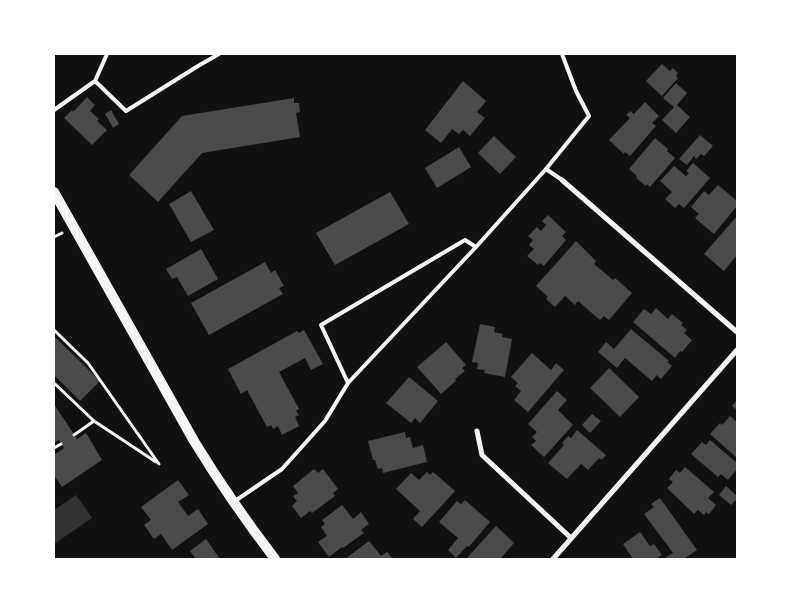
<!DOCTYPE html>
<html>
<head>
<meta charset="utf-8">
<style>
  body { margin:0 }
  #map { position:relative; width:791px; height:613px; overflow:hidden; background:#111; font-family:Signika,sans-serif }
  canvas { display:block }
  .frame { position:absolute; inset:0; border:55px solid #fff; pointer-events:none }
</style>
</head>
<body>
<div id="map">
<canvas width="791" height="613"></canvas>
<div class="frame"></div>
</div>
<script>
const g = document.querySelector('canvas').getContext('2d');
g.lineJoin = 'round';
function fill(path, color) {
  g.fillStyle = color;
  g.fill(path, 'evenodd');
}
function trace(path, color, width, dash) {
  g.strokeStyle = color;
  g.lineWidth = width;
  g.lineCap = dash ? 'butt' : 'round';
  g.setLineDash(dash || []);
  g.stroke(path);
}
fill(new Path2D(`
  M76,495L92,518L54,544V510Z`), '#333');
fill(new Path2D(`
  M662,64L670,71L673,68L678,73L676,76L678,78L662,96L646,81Z
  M463,81L486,101L477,112L485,118L470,136L463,130L459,134L452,129L441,143L425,130Z
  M676,83L687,93L677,105L690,117L676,133L662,120L674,107L663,98Z
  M87,97L95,105L90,111L99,119L97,121L107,130L92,145L64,118L72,110L73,112Z
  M294,98V103H299L300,112L296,113L300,137L202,153L158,202L129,175L182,116Z
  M645,102L659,116L652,123L656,126L630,156L625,152L624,154L609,140L630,118L626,115L630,111L634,114Z
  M111,110L119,124L113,128L105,114Z
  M700,135L713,146L704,156L701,154L696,159L694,156L687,165L679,159Z
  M494,136L516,157L500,174L478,153Z
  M655,138L668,149L667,151L675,158L650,187L647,184L646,186L636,178L637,176L629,169Z
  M459,147L471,167L437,188L425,168Z
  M693,163L710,178L684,208L679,204L675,208L665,199L672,192L660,181L674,166L686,176L689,173L686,171Z
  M718,185L737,201V206L714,234L695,218L699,214L691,207L704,191L709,195Z
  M191,191L214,230L191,242L169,204Z
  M390,192L409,224L335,265L316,233Z
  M548,215L566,232L562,236L566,240L544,266L540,263L538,265L527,256L534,249L529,245L533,240L528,236L537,227L541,231L546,225L542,221Z
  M737,216V255L724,271L704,254Z
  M576,241L596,261L594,264L613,280L615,278L632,293L609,320L604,316L600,320L578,301L575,305L565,296L555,307L546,299L548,297L536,286Z
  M201,249L218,279L188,296L177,277L172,279L166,269Z
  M265,262L271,273L275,270L284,286L279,288L283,294L209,335L191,303Z
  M656,308L668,319L672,314L683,323L681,325L687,330L684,333L692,340L682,352L680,351L675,358L633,322L644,309L651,314Z
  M480,324L495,327L494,332L503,334L502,337L512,339L505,377L484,373L485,370L477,369L478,363L472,362Z
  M631,329L669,361L667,362L672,366L661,379L657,375L652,381L625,358L617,368L598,352L606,342L614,349Z
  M304,330L323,364L311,370L305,358L279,372L299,409L296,411L299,415L295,417L299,426L282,435L278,426L273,429L271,425L267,427L247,390L241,394L228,369L297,331L299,333Z
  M54,336L100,381L80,401L54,375Z
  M446,342L466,365L462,368L465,371L455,379L456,381L441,394L417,367Z
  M532,353L551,370L556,363L564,370L528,412L514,400L521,391L515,386L518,383L511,377Z
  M609,368L639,397L620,417L590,388Z
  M409,377L438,401L420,423L415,418L411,423L386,403Z
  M557,391L567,400L558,410L573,425L544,457L531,445L536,441L532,437L537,432L528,424Z
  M737,400V410L732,406Z
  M54,404L77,439L86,433L102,460L62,487L54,475V455L64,448L59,440L54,443Z
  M592,414L601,421L590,433L582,425Z
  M730,416L737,422V458L710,434L720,423L722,425Z
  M577,430L606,455L602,460L599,458L588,470L581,464L567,479L548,463L564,445L562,443L568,436L571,438Z
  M405,432L406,438L410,437L413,448L423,445L427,462L383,473L382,468L378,469L375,460H373L368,441Z
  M710,440L737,463V469L728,480L721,474L718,477L691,454L702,442L706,445Z
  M685,467L714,492L708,498L716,505L709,514L706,512L704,515L698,510L694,514L667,488L673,482L669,479L676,470L680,473Z
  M314,469L318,473L323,469L338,489L333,493L335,496L312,513L310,511L301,518L292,506L297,501L293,496L298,493L293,486Z
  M427,472L430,475L433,472L455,491L422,527L413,519L420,511L396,489L411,473L419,480Z
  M178,480L189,495L178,502L188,516L198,509L208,524L172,550L161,534L154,539L144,525L151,520L141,507Z
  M726,486L737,496V499L731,505L719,495Z
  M660,498L697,550L685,558L686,559H668L666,557L673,553L644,514L654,507L651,504Z
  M465,500L490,522L469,547L467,546L456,558L448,550L458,538L439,522L457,501L461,504Z
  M342,505L353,519L361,512L369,524L361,530L364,533L343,548L342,547L329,557L318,542L327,536L321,527L325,524L322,520Z
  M496,526L514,543L501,558L502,559H466Z
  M640,532L650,546L654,544L662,555L658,557L660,559H633L623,544Z
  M206,539L220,559H196L190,551Z
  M369,541L381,556L387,552L393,559H345Z`), '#4a4a4a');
trace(new Path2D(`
  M54,237L62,233
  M54,330L88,363L159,464
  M54,383L94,421L156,462
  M74,435L94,421
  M54,448L61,444`), '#f5f5f5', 3);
trace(new Path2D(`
  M95,81L126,111L198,66L219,54
  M54,110L95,81L107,54
  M546,169L562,180
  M348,383L476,247L546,169L589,116L576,91L562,54
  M235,501L282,469L325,421L348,383L321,325L465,240L476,247`), '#f5f5f5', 4);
trace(new Path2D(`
  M562,180L737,332
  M477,431L482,455L571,538
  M553,559L737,350`), '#f5f5f5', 5);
trace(new Path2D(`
  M54,192L194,441C219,482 246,521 275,559`), '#f5f5f5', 10);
</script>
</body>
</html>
